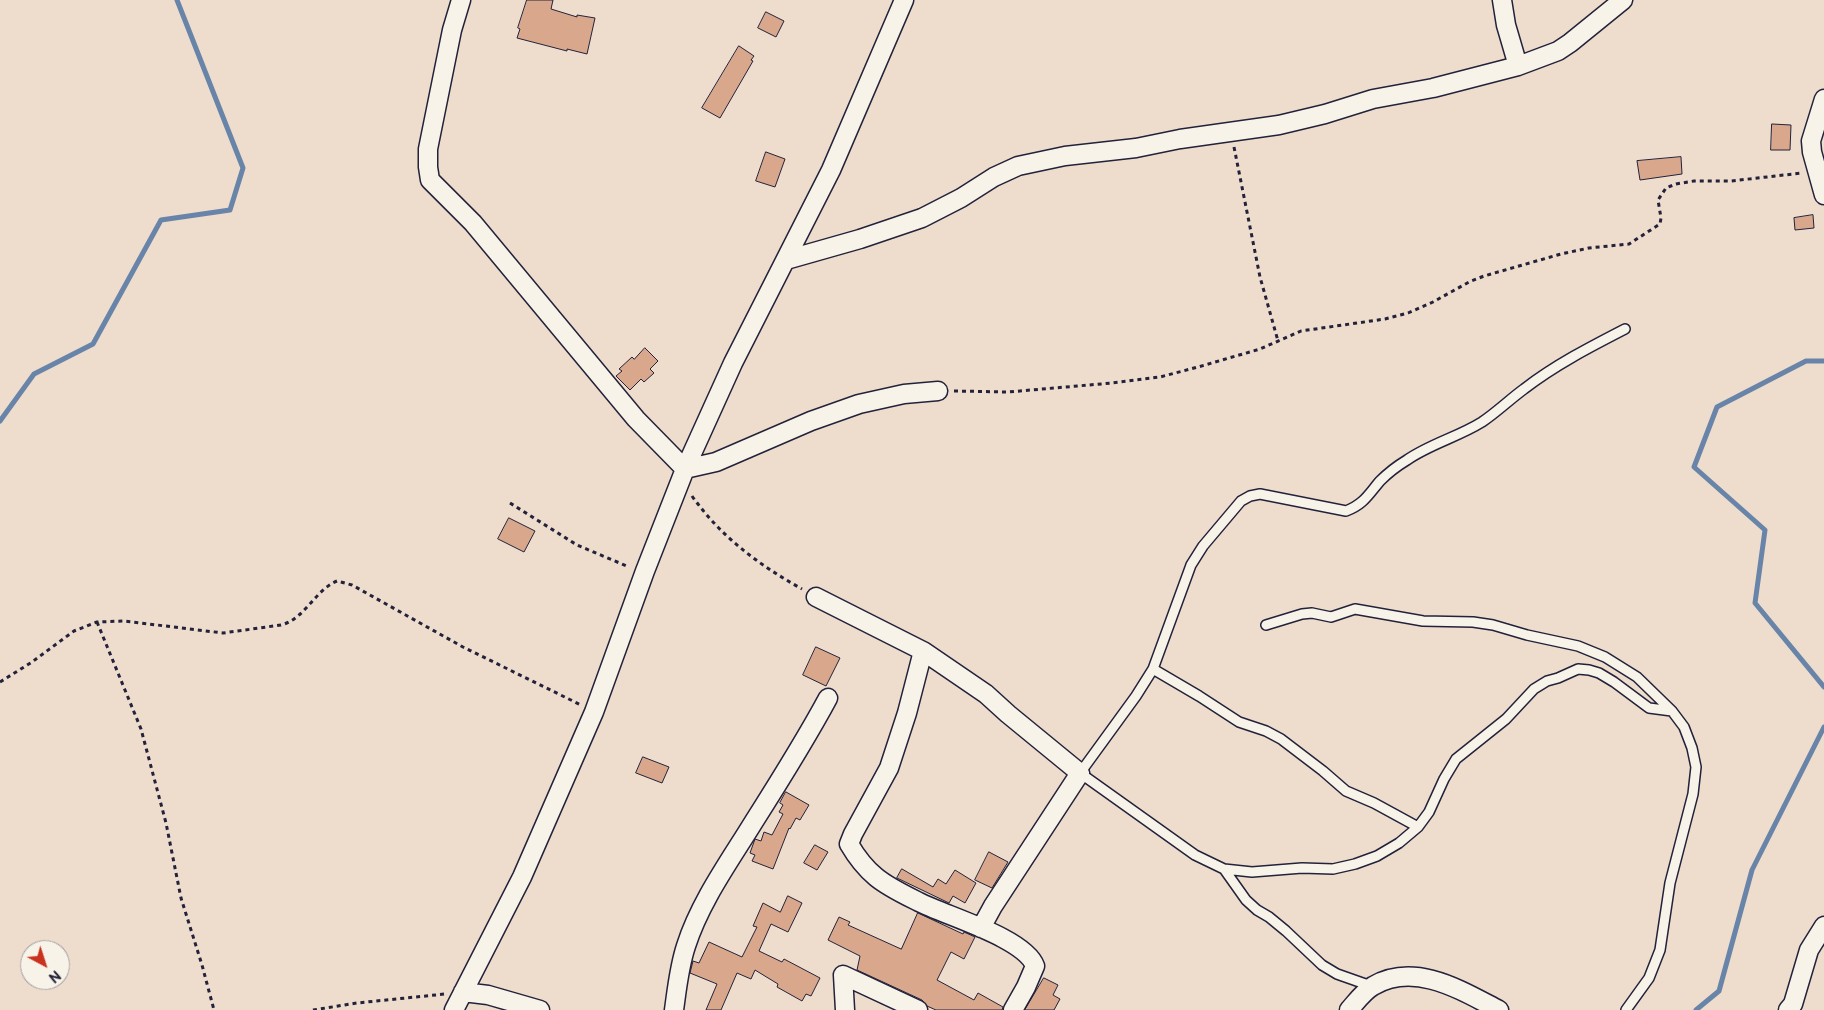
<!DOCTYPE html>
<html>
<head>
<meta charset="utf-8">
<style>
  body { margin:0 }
  #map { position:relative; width:1824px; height:1010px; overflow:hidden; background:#eedccc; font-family:"Balsamiq Sans",sans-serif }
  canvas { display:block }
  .north { position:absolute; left:20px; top:940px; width:50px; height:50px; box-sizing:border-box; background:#f7f3e8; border:1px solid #a29fa3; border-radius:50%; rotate:140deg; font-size:14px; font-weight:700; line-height:20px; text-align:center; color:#22223b }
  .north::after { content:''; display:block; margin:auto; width:18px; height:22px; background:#c8321e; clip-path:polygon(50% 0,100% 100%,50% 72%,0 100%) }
</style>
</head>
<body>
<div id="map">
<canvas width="1824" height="1010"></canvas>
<div class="north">N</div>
</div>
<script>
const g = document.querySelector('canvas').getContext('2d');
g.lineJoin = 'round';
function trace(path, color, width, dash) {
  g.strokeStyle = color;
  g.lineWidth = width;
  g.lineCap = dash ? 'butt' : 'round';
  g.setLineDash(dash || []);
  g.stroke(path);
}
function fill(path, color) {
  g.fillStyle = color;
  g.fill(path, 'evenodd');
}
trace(new Path2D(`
  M1824,361H1806L1717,407L1694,467L1765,530L1755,603L1824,687
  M0,421L34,374L93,344L161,220L230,210L243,168L177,0
  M1696,1010L1719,991L1752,870L1824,727`), '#6884a9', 5);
const building = new Path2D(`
  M527,0H553L551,9L577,17V15L595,18L587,54L567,49V51L517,38L520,29L518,28Z
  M766,12L784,21L776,37L758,28Z
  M739,46L754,56L751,60L753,61L720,118L702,108Z
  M1772,124L1791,125L1790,150H1771Z
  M766,152L785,159L775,187L756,181Z
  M1681,157L1682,174L1640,180L1637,161Z
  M1813,215L1814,228L1795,230L1794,218Z
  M645,348L658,361L650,369L654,373L644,382L641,379L630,390L616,376L622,371L619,369L632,357L634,359Z
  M509,518L535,531L524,552L498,539Z
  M816,647L840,658L826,686L803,675Z
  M643,757L669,767L662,783L636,773Z
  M786,792L809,805L800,820L796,818L790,829L789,828L773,869L752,861L755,855L750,853L755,839L761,841L764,832L772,835L783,814L779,812L783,805L780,803Z
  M815,845L828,852L817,870L804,863Z
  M989,852L1008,862L992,888L975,880Z
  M902,869L933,887L938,879L946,884L955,870L976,883L965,903L953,896L949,903L897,878Z
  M788,896L802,903L788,932L771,924L759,951L782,962L784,959L820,978L811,996L806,994L802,1001L777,987L778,984L755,970L751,979L737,973L721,1010H706L717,984L690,973L693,961L699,963L709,942L742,957L757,927L753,926L763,903L780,912Z
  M918,913L963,934L964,932L975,937L964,959L951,952L937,980L974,1000L978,993L1003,1007L1002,1010H936L927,1006L922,1000L857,970L860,956L828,940L839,917L850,922L848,925L901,949Z
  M1044,978L1058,985L1053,995L1060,999L1054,1010H1025Z`);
fill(building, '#d9a88c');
trace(building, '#22223b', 1);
const service = new Path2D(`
  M1625,329C1590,347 1555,365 1524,389C1509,400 1497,412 1482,422C1458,437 1430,444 1407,460C1397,466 1388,473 1380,481C1368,495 1364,504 1346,511L1260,494L1250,496L1241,501L1203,546L1191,565L1153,669L1136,696L1080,773L1195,855L1224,869L1252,872L1302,868L1333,869L1355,864L1377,856L1399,843L1418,827L1429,812L1444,779L1456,759L1506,719L1534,689L1547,681L1558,678L1578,669L1589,670L1599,673L1614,682L1649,708L1672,711
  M1266,625L1302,614L1312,613L1331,617L1355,609L1423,621L1473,622L1493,625L1527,635L1578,646L1605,657L1637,677L1672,711L1684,727L1692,748L1696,767L1693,794L1670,883L1660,950L1649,978L1626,1010
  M1153,669L1199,696L1239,722L1266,731L1281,739L1323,771L1346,791L1374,803L1418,827
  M1224,869L1246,900L1257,910L1269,917L1286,931L1322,965L1337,974L1371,986`);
const minor = new Path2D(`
  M461,0L452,30L428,149V167L430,180L473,223L636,419L685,469L716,462L811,421L859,404L904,394L938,391
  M1502,0L1506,25L1518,66
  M1824,99L1811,141L1812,152L1824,195
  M786,260L860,239L922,218L961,198L994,177L1018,166L1065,156L1136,148L1180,139L1279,125L1325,114L1373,99L1433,88L1518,66L1558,51L1570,43L1623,0
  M816,597L923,651L986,694L1008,714L1080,773L993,906L981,928
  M923,651L907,713L889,768L853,834L849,844C856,856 865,868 876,877C888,887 905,895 919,902C946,916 1025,938 1035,966L1026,987L1013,1010
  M843,975L918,1010
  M843,975L845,1010
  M463,992L488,995L540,1010
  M454,1010L522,877L594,712L645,571L685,469L733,363L831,170L904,0
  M674,1010C677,989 679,967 686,946C700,902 729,862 753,823C779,782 805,741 828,698
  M1349,1010C1356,1002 1364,991 1373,986C1415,961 1462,991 1499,1010
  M1788,1010L1793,1004L1809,950L1824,926`);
trace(service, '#22223b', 12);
trace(minor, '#22223b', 21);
trace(new Path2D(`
  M1234,147L1260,277L1278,341
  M954,391L1008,392L1112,383L1160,377L1198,367L1260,349L1301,331L1385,319L1408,313L1433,302L1469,282L1484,276L1561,254L1589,248L1629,244L1660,224L1661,218L1658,200L1666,188L1676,184L1694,181H1731L1802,173
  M692,496C721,537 759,565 802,589
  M510,503L577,545L629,567
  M97,622L141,729L166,823L181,898L202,965L214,1010
  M0,682L32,662L74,631L97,622L124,621L223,633L281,625C305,619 315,590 337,581L352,585L463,647L581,705
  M313,1010L357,1003L445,994`), '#22223b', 3, [4, 4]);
trace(service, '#f7f3e8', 9);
trace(minor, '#f7f3e8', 18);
</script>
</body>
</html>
